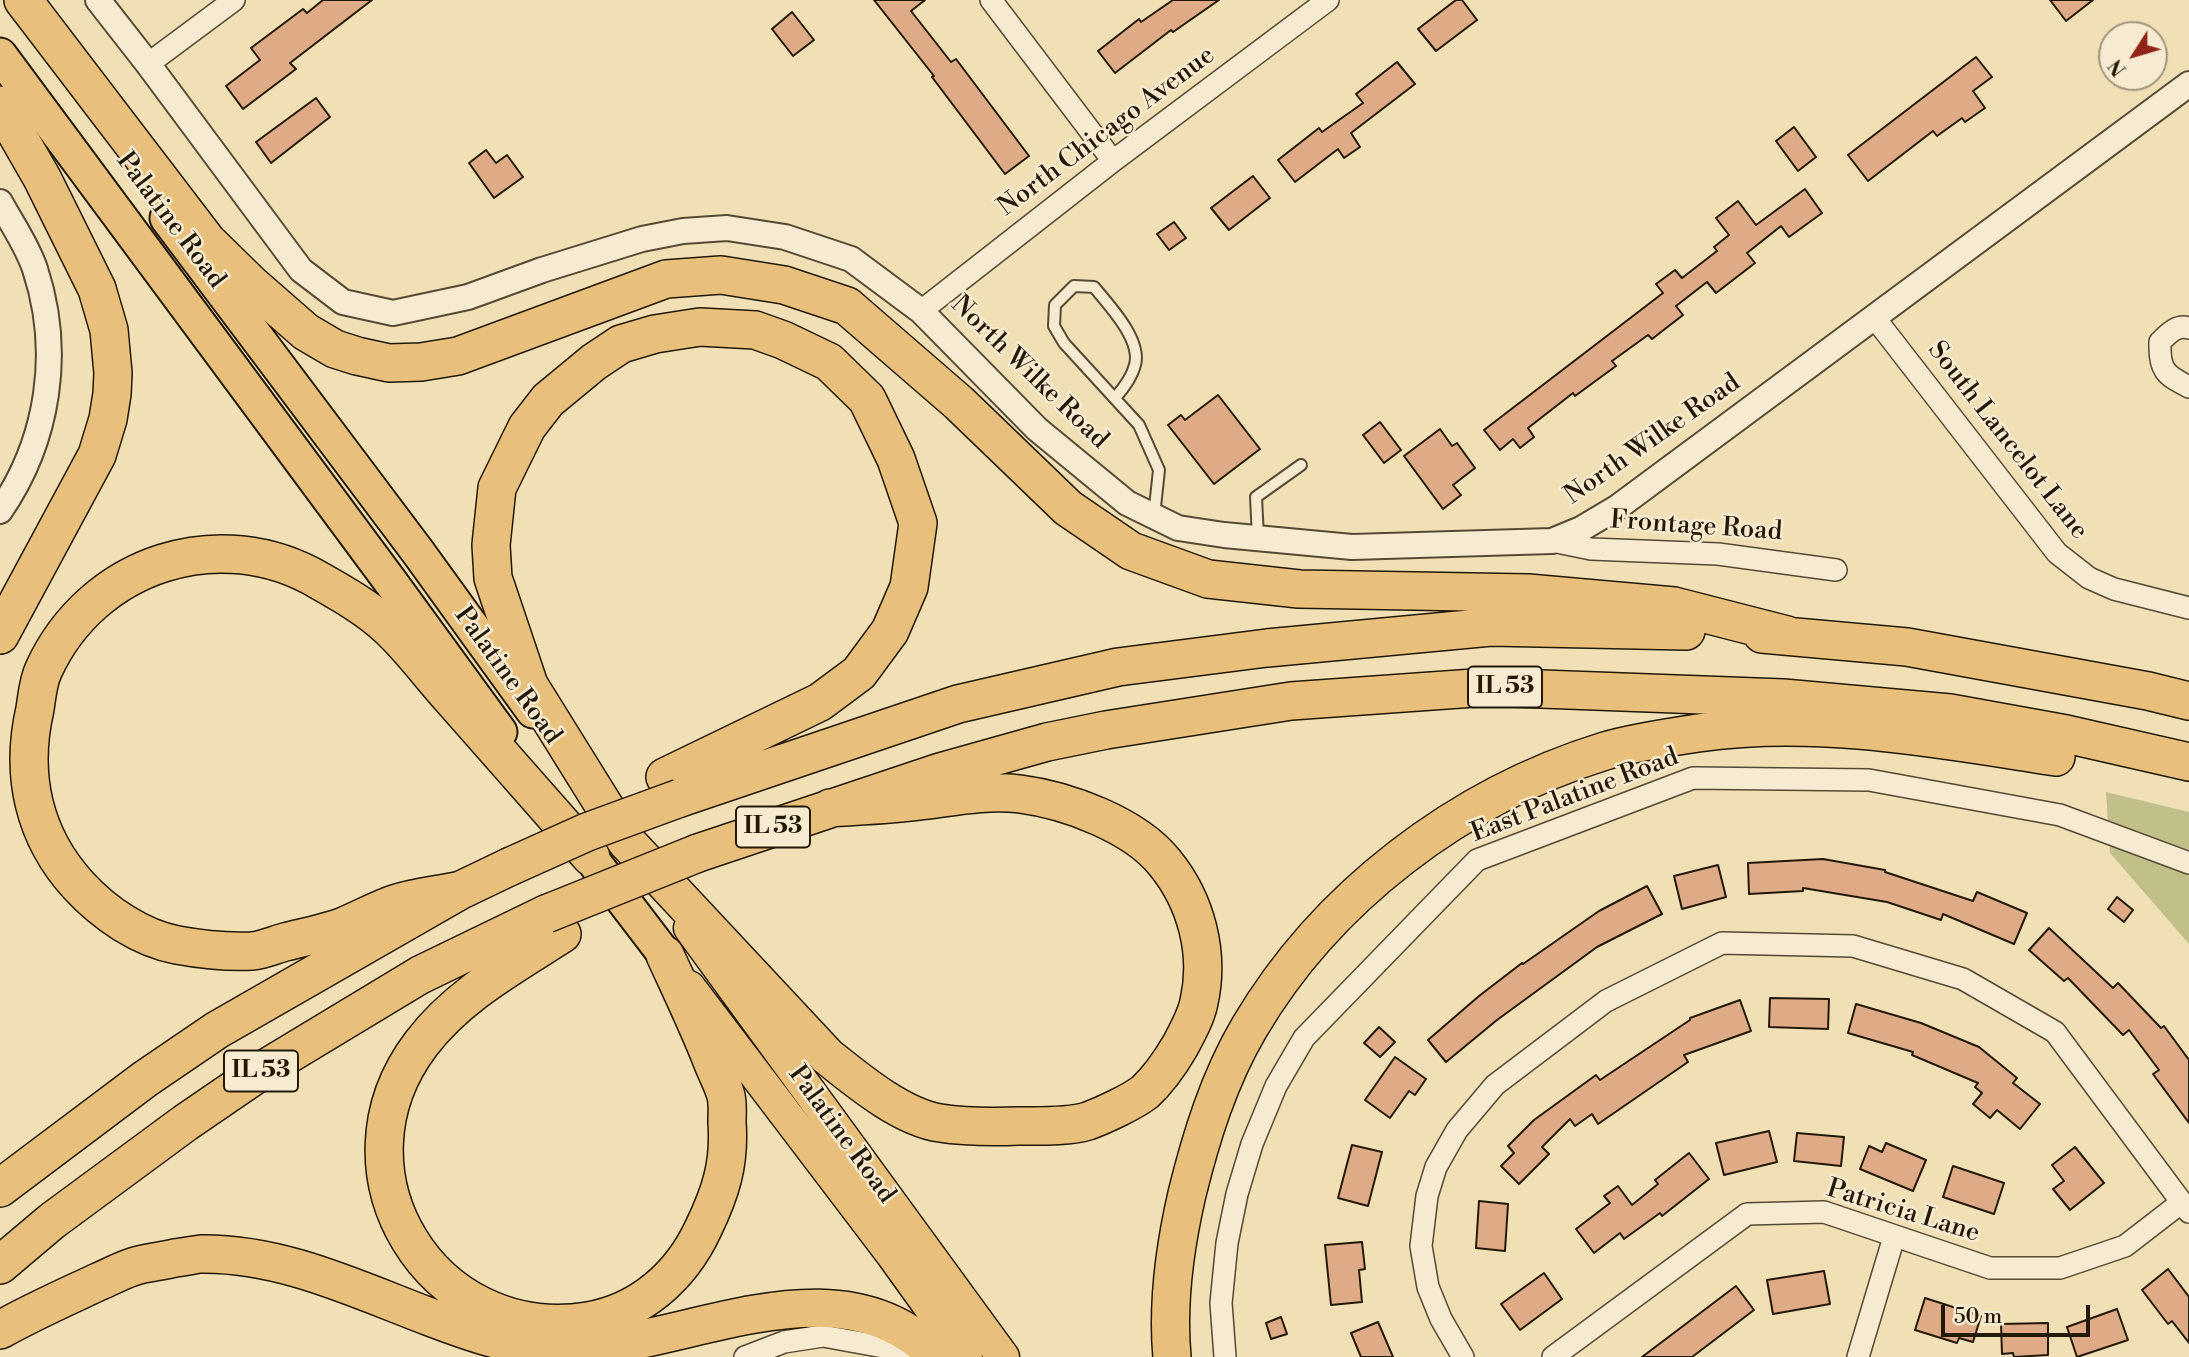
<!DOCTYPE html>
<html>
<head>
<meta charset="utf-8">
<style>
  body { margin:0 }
  #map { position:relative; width:2189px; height:1357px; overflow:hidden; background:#f1dfb6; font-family:"Libre Bodoni",serif }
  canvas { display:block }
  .north { position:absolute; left:2098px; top:21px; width:70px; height:70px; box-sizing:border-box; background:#f6ead0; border:2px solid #a29680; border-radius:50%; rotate:233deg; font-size:19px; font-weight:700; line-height:28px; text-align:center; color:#231909 }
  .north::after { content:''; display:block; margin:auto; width:24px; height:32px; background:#8f2418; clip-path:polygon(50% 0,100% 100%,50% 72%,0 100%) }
  .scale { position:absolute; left:1941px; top:1305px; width:149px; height:32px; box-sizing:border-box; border:4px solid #231909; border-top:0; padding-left:9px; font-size:21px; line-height:24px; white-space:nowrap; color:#231909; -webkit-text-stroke:5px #f6ead0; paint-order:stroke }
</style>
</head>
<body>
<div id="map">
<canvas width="2189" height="1357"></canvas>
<div class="north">N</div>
<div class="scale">50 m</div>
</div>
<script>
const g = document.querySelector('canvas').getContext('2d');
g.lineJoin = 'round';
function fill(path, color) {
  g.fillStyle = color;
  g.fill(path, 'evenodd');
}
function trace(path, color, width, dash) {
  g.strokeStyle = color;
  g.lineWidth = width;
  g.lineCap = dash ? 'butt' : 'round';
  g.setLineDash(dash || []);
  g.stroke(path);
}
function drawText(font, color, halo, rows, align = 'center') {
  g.font = font + ' "Libre Bodoni",serif';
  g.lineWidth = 5;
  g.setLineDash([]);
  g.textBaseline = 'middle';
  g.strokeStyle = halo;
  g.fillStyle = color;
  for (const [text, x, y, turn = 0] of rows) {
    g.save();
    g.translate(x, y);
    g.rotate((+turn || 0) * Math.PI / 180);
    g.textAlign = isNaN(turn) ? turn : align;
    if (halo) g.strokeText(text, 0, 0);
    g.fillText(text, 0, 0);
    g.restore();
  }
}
fill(new Path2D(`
  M2106,792L2189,812V944L2110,853Z`), '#c1c089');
const building = new Path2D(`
  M323,0H372L290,63L296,69L243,109L226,86L260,60L251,48L303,9L307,13Z
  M874,0H925L911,11L951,62L956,59L1029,156L1005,174L932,77L934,76Z
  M1173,0H1219L1173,32L1171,30L1115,73L1098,51L1139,19L1141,22Z
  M1456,0H1462L1477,20L1436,51L1418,29Z
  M2050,0H2093L2066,21Z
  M792,12L814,40L793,56L772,29Z
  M1976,57L1992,77L1973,91L1985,108L1965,122L1962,118L1937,136L1933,131L1868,181L1848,155Z
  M1397,62L1415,84L1351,133L1360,147L1344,158L1338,149L1295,182L1278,160L1319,128L1322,132L1363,103L1356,94Z
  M316,98L330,117L271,163L256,142Z
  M1794,127L1816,157L1798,171L1776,141Z
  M486,150L496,163L507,155L523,177L494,198L469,163Z
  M1253,176L1270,198L1229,230L1211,208Z
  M1805,189L1822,213L1789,237L1781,226L1747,253L1755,263L1716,293L1707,282L1676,306L1683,315L1652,339L1648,335L1612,361L1616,366L1575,396L1573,393L1528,428L1534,437L1520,448L1513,439L1500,450L1484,430L1663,293L1656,284L1675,270L1682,278L1717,251L1714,247L1729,235L1716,218L1738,201L1756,225Z
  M1174,222L1186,238L1169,250L1157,234Z
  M1218,395L1260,449L1214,484L1168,425L1181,415L1185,420Z
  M1380,422L1401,450L1384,463L1363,435Z
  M1440,429L1452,446L1457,443L1475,468L1453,485L1461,495L1443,509L1404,456Z
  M1823,859L1885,870V872L1973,901L1977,892L2027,913L2014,944L1943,914L1941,920L1887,902L1803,888V891L1749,894L1748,863Z
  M1718,865L1726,897L1682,909L1674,876Z
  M1647,886L1662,914L1597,947L1497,1020L1446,1062L1428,1040L1479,996L1522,963L1523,964L1599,911Z
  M2117,897L2133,910L2124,922L2108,909Z
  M2049,928L2113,988L2118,983L2161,1028L2164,1026L2189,1060V1123L2153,1074L2159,1070L2129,1030L2123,1035L2068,978L2064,981L2029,950Z
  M1770,998L1829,999L1828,1029L1769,1027Z
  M1740,1000L1751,1031L1684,1055L1688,1062L1598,1124L1592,1114L1575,1126L1570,1119L1542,1147L1549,1154L1519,1184L1501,1166L1514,1153L1508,1146L1534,1120L1596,1075L1600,1080L1690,1020V1018Z
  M1856,1004L1921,1023L1979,1047L2017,1078L2013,1083L2040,1104L2020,1129L1997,1110L1990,1118L1973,1104L1982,1093L1975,1087L1978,1083L1912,1055L1913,1052L1848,1033Z
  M1379,1027L1395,1042L1380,1057L1364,1043Z
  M1395,1057L1426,1079L1415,1095L1409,1091L1390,1118L1365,1100Z
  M1769,1131L1777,1162L1724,1175L1716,1143Z
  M1797,1133L1844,1137L1841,1166L1794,1161Z
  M1886,1143L1926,1160L1913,1191L1860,1169L1869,1146L1882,1152Z
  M1352,1145L1382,1152L1368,1206L1338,1198Z
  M2075,1147L2104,1183L2070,1210L2053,1189L2064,1181L2052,1165Z
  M1689,1153L1709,1179L1662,1216L1660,1213L1624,1239L1620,1233L1594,1253L1576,1229L1610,1203L1604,1196L1618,1186L1632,1205L1658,1184L1655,1180Z
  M1953,1166L2004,1183L1994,1214L1943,1197Z
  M1479,1201L1508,1204L1505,1251L1476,1248Z
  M1362,1242L1365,1269L1359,1270L1362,1302L1331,1305L1325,1245Z
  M2168,1269L2189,1297V1343L2172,1321L2168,1324L2142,1290Z
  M1824,1271L1830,1304L1773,1314L1767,1280Z
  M1544,1273L1562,1299L1520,1330L1501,1304Z
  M1736,1286L1754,1310L1692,1357H1642Z
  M1925,1298L1981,1316L1973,1342L1959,1338L1957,1343L1915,1330Z
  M2117,1309L2128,1340L2077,1357L2067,1327Z
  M1281,1317L1287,1334L1271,1339L1266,1323Z
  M1378,1322L1393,1357H1361L1351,1333Z
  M2048,1323V1355L2014,1357L2013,1353L2002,1354L2001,1324Z`);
fill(building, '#dfab87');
trace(building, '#231909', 2);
const service = new Path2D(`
  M1115,398C1123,389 1132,377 1135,365C1142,340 1109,305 1094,287L1074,286L1055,305L1054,326L1064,343L1139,425L1159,470L1154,516
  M1258,538L1256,497L1301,465`);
const minor = new Path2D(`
  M991,0L1113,161
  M148,64L234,0
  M921,311L1113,161L1328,0
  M1874,317L2057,553L2089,578L2114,589L2189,608
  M2189,328C2177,324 2168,334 2160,342C2159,370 2165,375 2189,387
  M1552,541L1591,549L1718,554L1836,570
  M745,1357L784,1342L823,1336L884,1347L901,1357
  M1225,1357L1221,1303L1227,1243L1237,1194L1252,1144L1276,1086L1304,1038L1477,860L1693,778L1869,780L2060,815L2189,863
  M1463,1357L1441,1319L1428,1287L1421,1246L1427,1196L1436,1167L1457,1130L1495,1085L1606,1001L1722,943L1853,946L1963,979L2055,1032L2189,1212
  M1553,1357L1747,1214L1824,1212L1990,1268H2060L2125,1246L2182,1202
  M1858,1357L1894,1237`);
const tertiary = new Path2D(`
  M98,0L148,64L301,270L343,302L393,313L468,297L542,270L642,239L683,231L727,228L785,237L851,259L921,311L1037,429L1127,503L1178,528L1224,535L1352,547L1552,541L1581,529L1618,507L2189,84
  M0,202C12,224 27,245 35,269C62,351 49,440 0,511`);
const primary = new Path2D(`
  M690,928L1003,1357
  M689,987L892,1254L966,1357`);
const trunk = new Path2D(`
  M0,55L390,581L500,732
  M167,218L418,552L533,711
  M597,866L665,955`);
const motorway = new Path2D(`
  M23,0L207,241L251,284L306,332L335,349L357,356L389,363L421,362L458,356L666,279L721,275L784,285L847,306L959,403L1068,508L1131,551L1208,579L1299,589L1528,593L1674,606L1787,635
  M0,105L42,178L97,289L109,330L113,373L112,394L108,419L97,455L0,635
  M1762,634L1907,647L2148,691L2189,701
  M665,777L820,702L859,673L890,631L909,587L918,523L896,459L867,399L829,362L783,340L755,330L700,327L655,334L621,344L594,362L548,400L527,427L497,488L491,545L493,578L529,685L626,841L827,1056C857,1080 901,1117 940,1123C966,1127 993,1127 1019,1126C1039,1126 1069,1127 1088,1121C1104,1115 1132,1102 1145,1092C1159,1079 1170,1063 1180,1046C1187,1033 1196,1017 1199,1002C1210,953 1196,901 1165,863C1135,825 1067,800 1020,794C986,790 953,797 920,801C890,805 860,806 830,808
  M680,798L958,704L1118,667L1267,648L1491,627L1686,631
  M698,853L940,772L1047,742L1106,730L1291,701L1488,687L1783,698L1950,713L2066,734L2189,762
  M461,890C439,895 415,897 394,904C377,910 361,919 344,926C325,933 304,937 285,942C274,945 263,950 252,951C230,952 199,949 177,945C140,938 104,913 79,886C33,836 20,774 35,709C37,696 38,681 44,669C93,563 220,522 320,581C343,594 369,609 388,627C411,648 430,675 451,698C497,751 544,804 591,857
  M562,934C512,966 457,996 421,1044C324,1172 432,1346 588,1321C641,1312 681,1276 703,1229C721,1192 730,1163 727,1122C727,1114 728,1104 726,1096C723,1084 716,1072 712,1061C698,1025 681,990 665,955
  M0,1188L145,1079L217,1030L461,890L509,867
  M0,1265L52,1221L185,1123L261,1071L420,975L546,914
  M0,1330C32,1312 66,1297 100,1281C112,1276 126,1268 139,1265C151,1262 163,1261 175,1258C184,1257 193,1255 201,1254C282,1253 356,1289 430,1317C472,1333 517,1349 563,1349C684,1349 835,1252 938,1357
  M1172,1357C1167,1303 1175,1246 1187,1194C1201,1137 1219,1079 1249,1028C1326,897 1459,796 1605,751C1631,743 1671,737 1698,733C1818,716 1938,739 2056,757`);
trace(service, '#564a34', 14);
trace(minor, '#564a34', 24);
trace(tertiary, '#564a34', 28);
trace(primary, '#231909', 35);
trace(trunk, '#231909', 37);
trace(motorway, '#231909', 40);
trace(service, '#f6ead0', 10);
trace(minor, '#f6ead0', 21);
trace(tertiary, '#f6ead0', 24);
trace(primary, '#e8c07b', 32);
trace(trunk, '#e8c07b', 33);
trace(motorway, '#e8c07b', 37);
const motorwayBridge = new Path2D(`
  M509,867L587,832L680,798
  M546,914L698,853`);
trace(motorwayBridge, '#231909', 40, []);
trace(motorwayBridge, '#e8c07b', 37);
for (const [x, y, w] of [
  [1505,687,74],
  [773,827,74],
  [261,1071,74]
]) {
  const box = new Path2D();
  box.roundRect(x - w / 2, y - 20.5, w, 41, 5);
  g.fillStyle = '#f6ead0';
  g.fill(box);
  trace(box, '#231909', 2);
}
drawText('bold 24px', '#231909', null, [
  ["IL 53",1505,687],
  ["IL 53",773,827],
  ["IL 53",261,1071]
]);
drawText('26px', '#231909', '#f6ead0', [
  ["North Chicago Avenue",1107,132,-37],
  ["Palatine Road",170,221,53],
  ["North Wilke Road",1029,373,44],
  ["North Wilke Road",1653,440,-35],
  ["South Lancelot Lane",2007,441,52],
  ["Frontage Road",1696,527,4],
  ["Palatine Road",507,676,54],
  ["East Palatine Road",1575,796,-21],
  ["Palatine Road",841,1135,54],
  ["Patricia Lane",1903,1212,17]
]);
</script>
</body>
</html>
